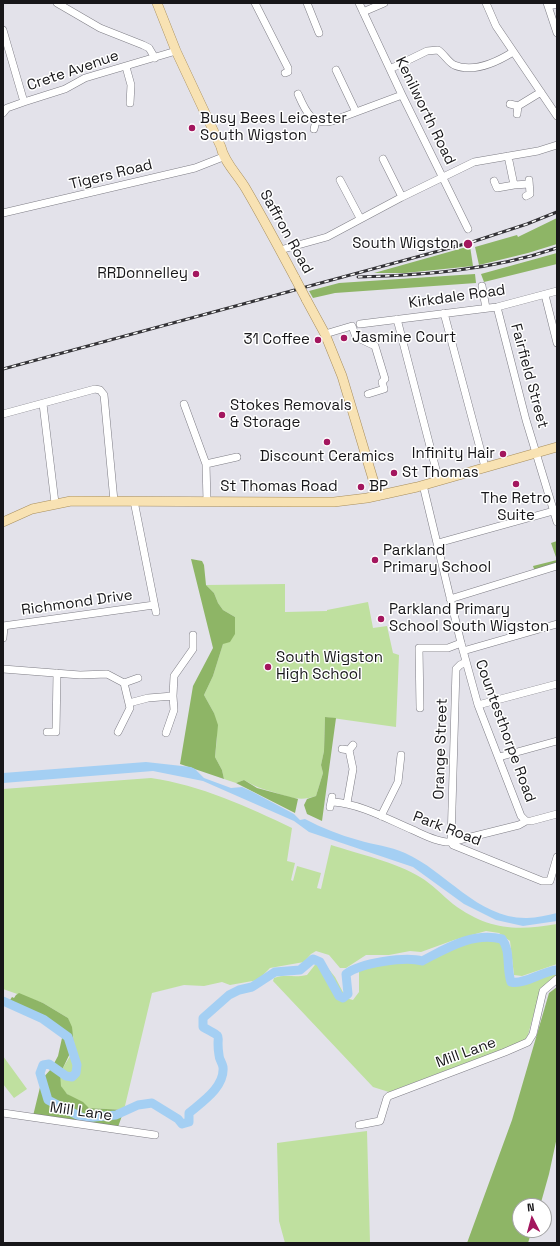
<!DOCTYPE html>
<html>
<head>
<meta charset="utf-8">
<style>
  body { margin:0 }
  #map { position:relative; width:560px; height:1246px; overflow:hidden; background:#e3e2ea; font-family:"Space Grotesk",sans-serif }
  canvas { display:block }
  .frame { position:absolute; inset:0; border:4px solid #171619; pointer-events:none }
  .north { position:absolute; left:512px; top:1198px; width:40px; height:40px; box-sizing:border-box; background:#fff; border:1px solid #a2a2a3; border-radius:50%; rotate:354deg; font-size:11px; font-weight:700; line-height:16px; text-align:center; color:#171619 }
  .north::after { content:''; display:block; margin:auto; width:14px; height:18px; background:#a3165e; clip-path:polygon(50% 0,100% 100%,50% 72%,0 100%) }
</style>
</head>
<body>
<div id="map">
<canvas width="560" height="1246"></canvas>
<div class="frame"></div>
<div class="north">N</div>
</div>
<script>
const g = document.querySelector('canvas').getContext('2d');
g.lineJoin = 'round';
function fill(path, color) {
  g.fillStyle = color;
  g.fill(path, 'evenodd');
}
function trace(path, color, width, dash) {
  g.strokeStyle = color;
  g.lineWidth = width;
  g.lineCap = dash ? 'butt' : 'round';
  g.setLineDash(dash || []);
  g.stroke(path);
}
function drawText(font, color, halo, rows, align = 'center') {
  g.font = font + ' "Space Grotesk",sans-serif';
  g.lineWidth = 3;
  g.setLineDash([]);
  g.textBaseline = 'middle';
  g.strokeStyle = halo;
  g.fillStyle = color;
  for (const [text, x, y, turn = 0] of rows) {
    g.save();
    g.translate(x, y);
    g.rotate((+turn || 0) * Math.PI / 180);
    g.textAlign = isNaN(turn) ? turn : align;
    if (halo) g.strokeText(text, 0, 0);
    g.fillText(text, 0, 0);
    g.restore();
  }
}
fill(new Path2D(`
  M285,584V612L327,611V610L368,602L373,628L387,626L393,653L399,655L396,727L325,717L324,751L321,765L323,773L316,796C300,802 289,797 273,792C262,789 254,786 244,780L236,783L224,779L222,770L215,757L217,738L214,713L204,695L213,676L223,644L235,617L223,610L218,603L214,593L206,585Z
  M151,778C200,785 248,807 292,828L287,861L295,863L291,880L293,881L297,866L321,873L317,888L321,889L331,845C356,853 398,863 420,877C432,884 442,895 453,904C488,930 516,931 557,924V964L522,976L514,975L510,941L499,933L486,931L454,940L421,952L410,951L389,955H366L346,968H340L329,955L316,951L311,954L304,962L270,968L258,980L230,985L222,982L204,986L184,985L152,993L124,1110L89,1108C81,1101 64,1096 61,1086C55,1071 72,1059 74,1046C75,1038 70,1026 68,1018L43,1003L3,989V789Z
  M490,937C519,946 495,965 512,984C528,987 542,969 557,974L540,991L528,1035L524,1041L389,1092L373,1087L273,981L274,978C285,974 295,978 307,975L318,961L323,962L335,977L346,998L353,1000L359,992V970L397,960L421,962L462,944L480,938Z
  M3,1056L27,1089L14,1098L3,1084Z
  M367,1131L370,1243H285L279,1221L277,1143Z`), '#bfe09f');
fill(new Path2D(`
  M557,218V244L528,253L479,265L475,247L517,235L518,237L522,235Z
  M470,246L473,266L405,273H374Z
  M557,253V264L484,282L481,274Z
  M475,274L476,283L335,293L313,298L309,291L339,283Z
  M557,541V566L535,572L533,566L557,560L551,543Z
  M191,559L202,561L204,565L206,585L214,593L218,603L223,610L235,617V634L230,642L223,644L213,676L204,695L214,713L218,725L215,757L222,770L224,779L180,764L193,686L213,648Z
  M325,717L336,718L322,821L307,814L304,805L307,799L316,796L323,773L321,765L324,751Z
  M244,780L257,788L298,799L295,813L236,783Z
  M557,987V1137L549,1174L540,1206H520V1230H532L528,1243H467L512,1120L549,993Z
  M19,993L43,1003L68,1018L72,1027L74,1045L60,1074L61,1086L67,1094L83,1102L89,1108L124,1110L118,1127L33,1116L42,1079L51,1069L58,1056L62,1038L60,1033L41,1016L8,1003L12,997L14,998L16,995Z`), '#8eb566');
fill(new Path2D(`
  M146,762L191,767L195,769L204,778L231,788L242,787L251,791L294,814L300,820L305,819C322,828 340,835 358,840C374,845 390,846 405,853C446,871 478,919 527,918C537,918 547,915 557,913V921L523,926L496,920L464,904L413,867L309,832L294,821L203,781L153,771L3,783V773Z`), '#a4cff3');
trace(new Path2D(`
  M3,1001L43,1019L68,1037L77,1065L76,1073L72,1077L66,1076L49,1064L43,1065L40,1073L48,1100L83,1118L116,1115L138,1105L152,1103L178,1119L182,1124L189,1122V1113C202,1102 225,1087 223,1067C222,1062 219,1059 219,1055C215,1031 226,1040 203,1027V1018L229,995L239,990L252,987L275,972L300,970L313,959L320,962L339,996L343,998L348,994L346,974C360,963 406,956 422,961C447,948 472,932 502,939C511,951 506,967 511,982C525,985 542,971 557,970`), '#a4cff3', 9);
const minor = new Path2D(`
  M57,3L100,28L143,45L149,48L155,58
  M255,3L288,68V72L285,73
  M307,3L319,33
  M359,3L402,95L468,229
  M486,3L496,26L557,116
  M547,3L557,33
  M548,6L557,4
  M363,12L384,3
  M3,30L24,102
  M126,67L131,85L130,103
  M390,69L427,51L438,50C444,54 448,62 454,65C473,73 497,62 513,52
  M336,70L356,112
  M298,94C305,110 311,126 332,121L402,95
  M510,104L518,106L541,92
  M3,113L7,108L24,102L65,89L85,78L176,51
  M517,114L518,106
  M314,129L316,121
  M508,156L514,185L529,184
  M383,159L402,197
  M340,180L360,218
  M494,181L497,188L514,185
  M526,196L530,194L529,180
  M3,213L195,168L223,157
  M280,250L327,237L402,197L474,162L538,151L557,145
  M482,286L486,308
  M545,295L557,343
  M497,307L526,420L557,522
  M444,313L485,467
  M397,319L439,481
  M360,324L497,307L557,291
  M325,334L352,326L356,337L375,346L385,379L382,382L384,389L368,394
  M43,404L55,503
  M184,404L206,464L207,501
  M3,414L95,389L100,390L104,395L114,501
  M206,464L237,457
  M423,485L461,643L478,705L521,816L526,821
  M134,501L156,612
  M438,543L557,510
  M450,599L557,566
  M3,626L154,605
  M3,638L4,627
  M463,651L557,624
  M466,662L460,665L456,669L451,842L519,825L526,821
  M3,669L80,675L107,674L124,683L130,708L118,732
  M124,683L138,678
  M129,703L148,698L173,696L174,676L193,649V635
  M478,705L557,684
  M420,708L419,648H448L461,643
  M47,732H56L57,673
  M166,733L174,710L173,696
  M342,749L349,750L353,745
  M499,757L557,741
  M333,802C361,804 387,819 413,830C424,835 439,843 451,842L453,845L542,881H550L557,857
  M347,803L353,769L349,750
  M330,807L332,797
  M381,816L398,782L401,755
  M526,821H531L557,814
  M3,1113L155,1135
  M359,1125L380,1121L387,1098L389,1096L505,1052L528,1042L533,1034L543,991L557,979`);
const major = new Path2D(`
  M157,3L176,51L221,147C224,162 238,175 246,189C263,218 279,248 295,278
  M306,299L325,334L342,376L378,496
  M3,522L32,509L71,501L295,502H334L367,498L417,487L557,447`);
trace(minor, '#7e7d85', 8);
trace(major, '#a78e5d', 10);
trace(minor, '#fff', 7);
trace(major, '#f8e2b3', 9);
const rail = new Path2D(`
  M358,277C426,275 492,270 557,248
  M3,369L472,242L527,224L557,212`);
trace(rail, '#333236', 3);
trace(rail, '#fff', 1.5, [4.5]);
const majorBridge = new Path2D(`
  M295,278L306,299`);
trace(majorBridge, '#a78e5d', 10, []);
trace(majorBridge, '#f8e2b3', 9);
for (const [x, y, r, color] of [
  [192,128,4,"#a3165e"],
  [468,244,5,"#a3165e"],
  [196,274,4,"#a3165e"],
  [344,338,4,"#a3165e"],
  [318,340,4,"#a3165e"],
  [222,415,4,"#a3165e"],
  [327,442,4,"#a3165e"],
  [503,454,4,"#a3165e"],
  [394,473,4,"#a3165e"],
  [516,484,4,"#a3165e"],
  [361,487,4,"#a3165e"],
  [375,560,4,"#a3165e"],
  [381,619,4,"#a3165e"],
  [268,667,4,"#a3165e"]
]) {
  const dot = new Path2D();
  dot.arc(x, y, r, 0, 2 * Math.PI);
  g.fillStyle = color;
  g.fill(dot);
  trace(dot, '#fff', 1.5);
}
drawText('15px', '#171619', '#fff', [
  ["Crete Avenue",73,71,-19],
  ["Kenilworth Road",425,111,64],
  ["Tigers Road",111,175,-14],
  ["Saffron Road",286,232,61],
  ["Kirkdale Road",457,297,-8],
  ["Fairfield Street",529,376,75],
  ["St Thomas Road",279,487],
  ["Richmond Drive",77,603,-8],
  ["Countesthorpe Road",505,731,70],
  ["Orange Street",441,749,-88],
  ["Park Road",447,829,21],
  ["Mill Lane",466,1053,-20],
  ["Mill Lane",81,1112,8]
]);
drawText('15px', '#171619', '#fff', [
  ["Busy Bees Leicester",200,119],
  ["South Wigston",200,136],
  ["South Wigston",459,244,"right"],
  ["RRDonnelley",188,274,"right"],
  ["Jasmine Court",352,338],
  ["31 Coffee",310,340,"right"],
  ["Stokes Removals",230,406],
  ["& Storage",230,423],
  ["Infinity Hair",495,454,"right"],
  ["Discount Ceramics",327,457,"center"],
  ["St Thomas",402,473],
  ["BP",369,487],
  ["The Retro",516,499,"center"],
  ["Suite",516,516,"center"],
  ["Parkland",383,551],
  ["Primary School",383,568],
  ["Parkland Primary",389,610],
  ["School South Wigston",389,627],
  ["South Wigston",276,658],
  ["High School",276,675]
], 'left');
</script>
</body>
</html>
